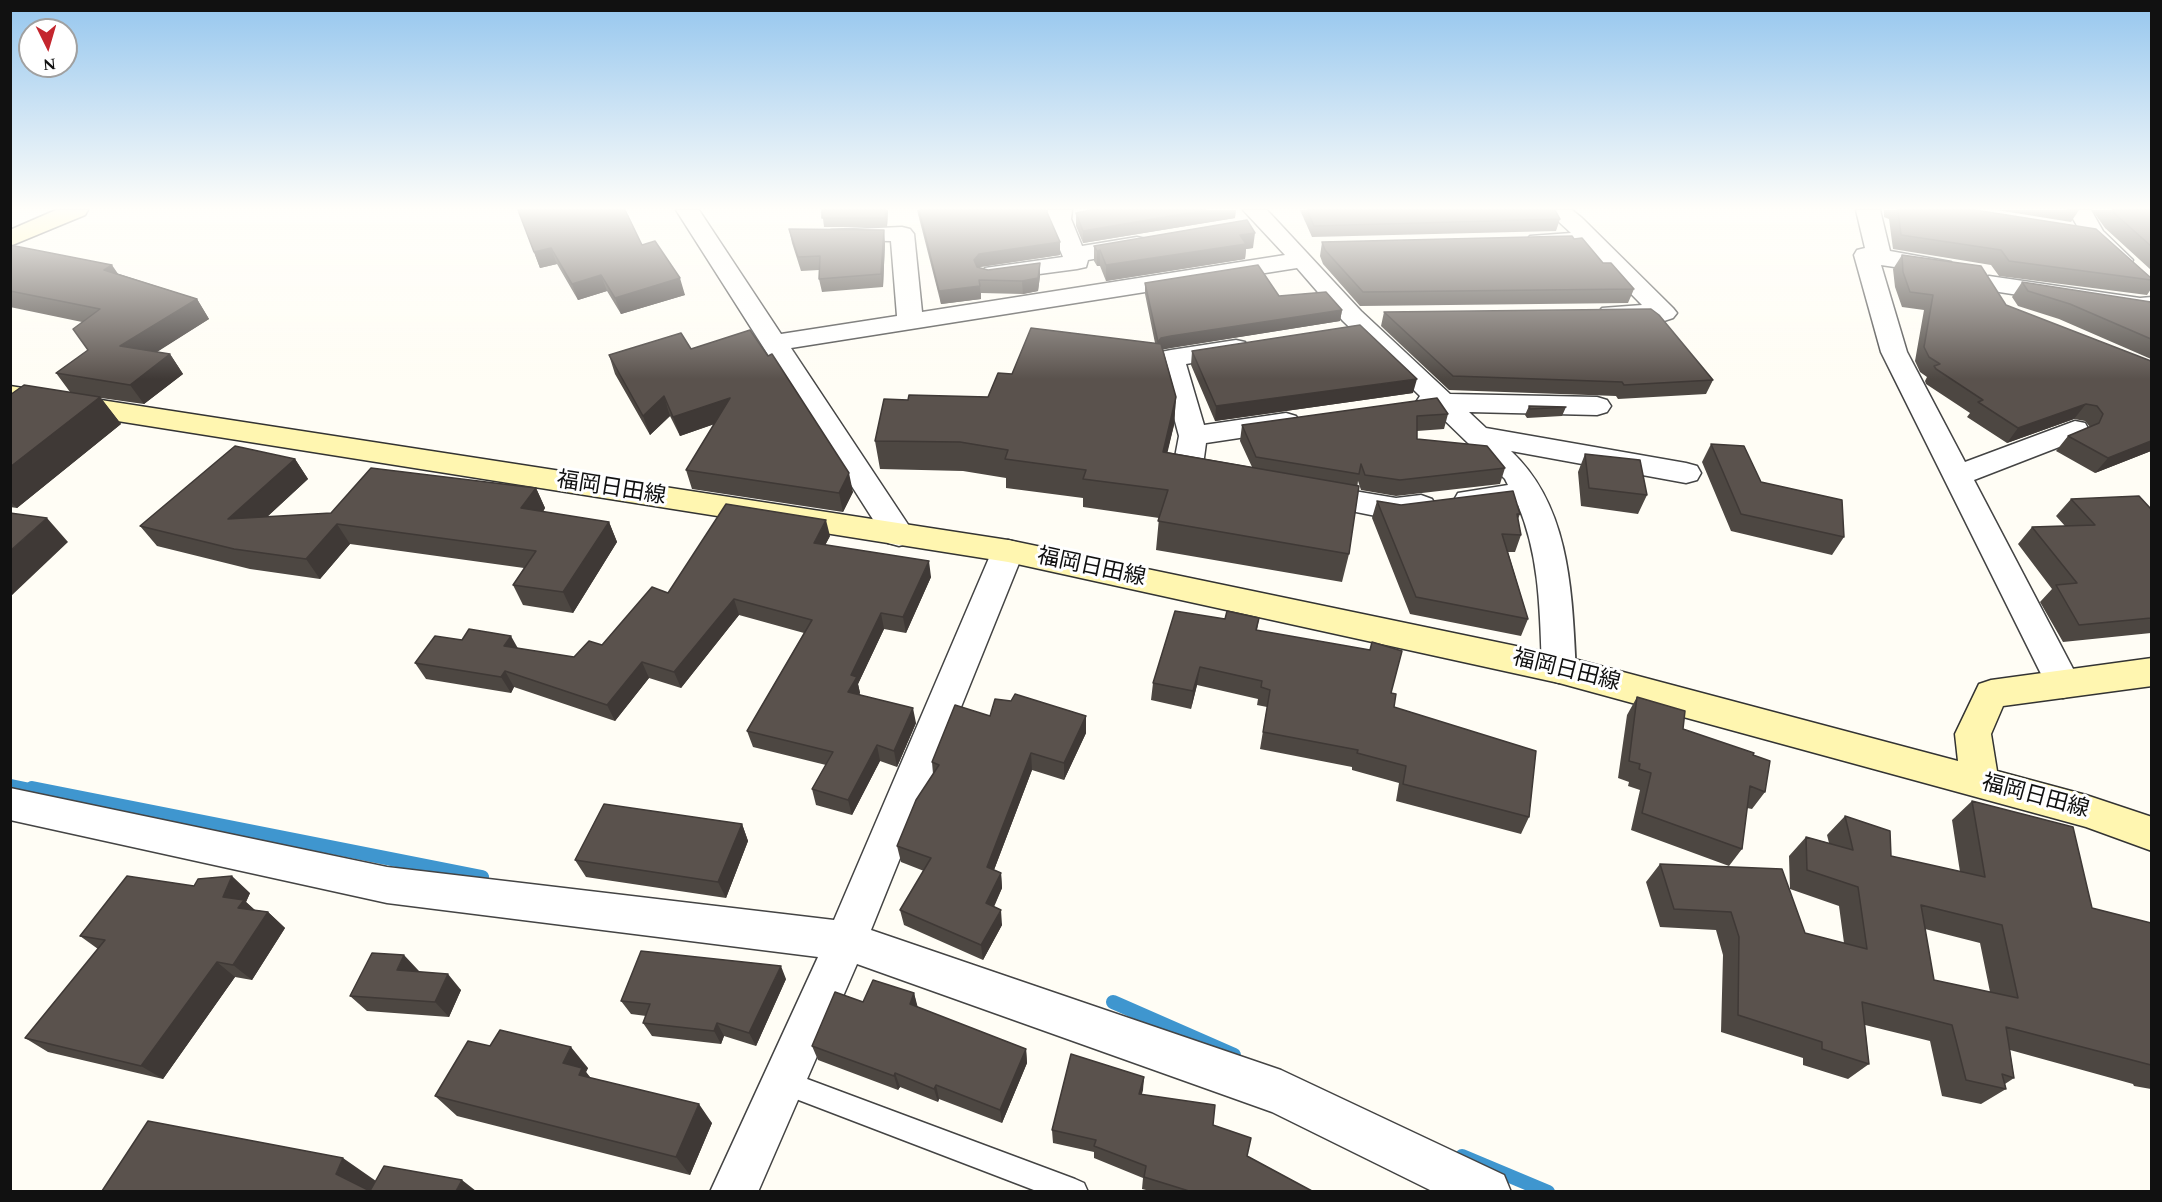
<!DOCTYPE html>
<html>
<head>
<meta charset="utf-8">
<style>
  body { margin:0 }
  #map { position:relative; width:2162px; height:1202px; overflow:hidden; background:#fffdf5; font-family:Spectral,serif }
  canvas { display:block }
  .frame { position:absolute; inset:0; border:12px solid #111; pointer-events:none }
  .north { position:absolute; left:18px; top:18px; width:60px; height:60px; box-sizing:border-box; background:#fff; border:2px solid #a0a0a0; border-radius:50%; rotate:175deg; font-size:16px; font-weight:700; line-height:24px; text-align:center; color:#111 }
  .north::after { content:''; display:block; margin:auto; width:21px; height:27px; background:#c4262e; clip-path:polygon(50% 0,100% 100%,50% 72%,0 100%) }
</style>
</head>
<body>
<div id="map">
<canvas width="2162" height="1202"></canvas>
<div class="frame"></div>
<div class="north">N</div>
</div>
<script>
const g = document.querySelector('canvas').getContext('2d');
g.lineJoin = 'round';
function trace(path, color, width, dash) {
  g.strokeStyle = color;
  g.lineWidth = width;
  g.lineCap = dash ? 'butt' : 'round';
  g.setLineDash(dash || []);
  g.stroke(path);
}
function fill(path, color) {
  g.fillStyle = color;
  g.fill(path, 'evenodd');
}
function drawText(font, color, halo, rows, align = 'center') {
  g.font = font + ' Spectral,"Noto Sans JP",serif';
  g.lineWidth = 6;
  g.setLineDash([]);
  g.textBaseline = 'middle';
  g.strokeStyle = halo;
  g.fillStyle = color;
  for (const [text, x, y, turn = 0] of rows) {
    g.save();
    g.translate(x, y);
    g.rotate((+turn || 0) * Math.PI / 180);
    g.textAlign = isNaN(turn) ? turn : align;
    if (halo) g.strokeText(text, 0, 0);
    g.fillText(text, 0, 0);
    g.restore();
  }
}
trace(new Path2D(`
  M10,784L39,790`), '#3f96cf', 10);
trace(new Path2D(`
  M32,788L482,877
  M1113,1002L1234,1055
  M1462,1156L1548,1192`), '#3f96cf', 14);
const lane = new Path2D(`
  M783,1070L1075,1179L1084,1183L1088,1192H1039L783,1094L774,1091L771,1082L774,1073Z`);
const street = new Path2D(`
  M676,210H699L781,334L897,316L891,241L831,240L827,235L831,230L902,227L910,229L914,234L922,312L1285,255L1243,210H1267L1361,311L1450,394L1597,397L1607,400L1611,406L1607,412L1597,415L1469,412L1486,428L1686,463L1697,466L1701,473L1697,480L1686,483L1511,451C1570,506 1572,591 1576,669L1571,679L1559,683L1547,679L1542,669C1540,613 1540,557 1518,505L1469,510L1458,507L1454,500L1458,493L1508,485L1505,479L1435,411L1420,408L1416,402L1420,396L1343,321L1297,268L791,348L915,535L910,543L899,546L888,543Z
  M1048,210H1072L1071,219L1082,246L1137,237L1146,239L1149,244L1146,249L1088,260L1086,267L1077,269L994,280L985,278L982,273L985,268L1063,257L1047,219Z
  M1546,210H1572L1582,218L1673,308L1677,313L1673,318L1664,321L1602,318L1598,313L1602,308L1642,305L1585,247L1530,246L1526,241L1530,236L1571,233Z
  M1856,210H1880L1890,251L1951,262L1954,267L1951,272L1942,274L1881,265L1907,352L1965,462L2075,421L2085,423L2089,430L2085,437L1974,480L2081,684L2075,694L2063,698L2051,694L1881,352L1854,255L1857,250L1865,248Z
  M2068,210H2091L2103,231L2133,260L2130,265C2101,272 2080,231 2068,210Z
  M1989,276L2140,298L2152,297V313L2140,314L1980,289L1976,284L1980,279Z
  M1236,340L1245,342L1249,348L1245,354L1186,364L1204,425L1286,413L1296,416L1300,422L1296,428L1286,431L1206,443L1203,465L1225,470L1229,477L1225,484L1214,487L1176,480L1172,473L1179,436L1158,358L1161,352L1171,350Z
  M1312,484L1396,498L1421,495L1432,499L1436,506L1432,513L1396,520L1301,501L1297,494L1301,487Z
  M1008,540L1019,543L1024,551L871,930L1281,1070L1504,1175L1511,1192H1434L1272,1112L857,964L758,1192H710L818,957L387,903L10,820V788L387,867L834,920L992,551L997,543Z`);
const secondary = new Path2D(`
  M56,210H88L85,215L10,246V230Z
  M10,386L1008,540L1559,655L1958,761L1955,734L1979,684L1991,680L2152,658V686L2003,706L1991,734L1997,771L2086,795L2152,817V851L2086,827L1559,683L1008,562L10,404Z`);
trace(lane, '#444', 3);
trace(street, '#444', 3);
trace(secondary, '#333', 3);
fill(lane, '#fff');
fill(street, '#fff');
fill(secondary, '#fff6b0');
fill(new Path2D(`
  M518,210L628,215L642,245L685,295L621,314L607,291L578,300L557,264L540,268Z
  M822,210H888L887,227H824Z
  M917,210H1047V212L1060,242V255L980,267L979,268L988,270L1040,276L1038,291L1023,294L981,293V299L941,304Z
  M1300,210H1555L1560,219L1556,231L1312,237Z
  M1884,210H1975L2151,278V289L2147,295L1999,276L1991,265L1893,249L1889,219L1884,217Z
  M1997,210H2079L2071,222Z
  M2092,210H2151V270L2105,228Z
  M1076,213L1235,218L1083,243L1076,226Z
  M789,229L885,243L883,287L822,292L819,279V270L801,271L792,243Z
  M1574,239L1634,289L1628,303L1360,306L1323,264L1320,256L1322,242Z
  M10,245L119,274L197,299L209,319L156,352L170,354L183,374L144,404L101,398L121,424L17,508L10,507V395L70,392L56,373L88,350L82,322L10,307Z
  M1094,246L1253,248L1246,249L1245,259L1106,281L1100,266H1097L1094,261Z
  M1902,255L2006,305L2151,451L2095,473L2056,451L2068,436L2090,427L2085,421L2074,419L2007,443L1967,417L1970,413L1926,384L1925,381L1927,377L1920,372L1915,361L1924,310L1902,307L1895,287L1893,269Z
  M2022,282L2151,302V359L2059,319L2018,306L2012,297Z
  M1145,283L1279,296L1342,310L1340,321L1163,349L1176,397L1174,425L1167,452L1252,467L1240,441L1242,425L1448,414L1444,429L1417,431V439L1505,468L1500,484L1396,496L1361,490L1358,481L1349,554L1342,582L1156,550L1159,518L1083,507V498L1006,488V478L963,471L880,469L875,441L908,400L988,397L1012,374L1155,343L1145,294Z
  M1384,312L1713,380L1706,394L1618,399L1616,396L1449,390L1381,326Z
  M691,349L853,492L843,512L692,489L686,470L714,424L680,436L670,416L650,435L615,374L609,355Z
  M1192,351L1413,393L1215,421L1191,365Z
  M1529,406L1566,407L1562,416L1527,418L1525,415Z
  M1711,444L1761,482L1844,537L1832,555L1731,531L1702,462Z
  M1585,454L1647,495L1638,514L1581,506L1578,472Z
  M295,459L308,479L267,517L331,513L536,488L545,508L543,512L609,522L617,542L573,613L523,605L513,585L524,568L350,544L320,579L250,569L157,546L140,526Z
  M2071,499L2151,509V633L2063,642L2040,602L2052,589L2018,544L2032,527L2065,526L2056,516Z
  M1377,501L1401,505L1520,514L1518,519L1521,535L1515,552H1508L1528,619L1521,636L1410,614L1372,518Z
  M830,536L825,545L931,577L906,633L884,629L858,684L860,693L859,694L916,723L897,767L880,761L852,815L816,805L812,789L826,765L753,747L747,731L804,633L739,615L681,688L649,678L615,721L514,687L511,693L426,679L415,663L462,640L574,657L602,645L668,593Z
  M1259,618L1257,630L1391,693L1394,707L1529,817L1521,834L1396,801L1399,783L1352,770V767L1260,749L1267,707L1257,705L1258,699L1197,685L1191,709L1151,700L1153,683L1225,619Z
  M1637,697L1683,729L1753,755L1765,792L1752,809L1747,808L1742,849L1729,866L1631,830L1640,790L1628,786L1629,782L1618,778L1627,715Z
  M1011,701L1086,716V733L1064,780L1032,770L994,870L1001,873L1002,888L994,907L1002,925L983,960L904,925L900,910L924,871L901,862L897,846L933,774L932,762L990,716Z
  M1972,801L2092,908L2151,923V1089L2134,1086L2133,1084L2010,1050L2014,1078L2005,1084L2006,1089L1981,1104L1942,1096L1930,1041L1865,1025L1869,1064L1848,1079L1803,1065V1058L1721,1032L1723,955L1716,930L1660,927L1646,882L1660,864L1805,933L1844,943L1839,906L1790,889L1789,856L1806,837L1829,843L1827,835L1845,816L1891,856L1960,872L1952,820ZM1925,929L1980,943L1990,992L1934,980Z
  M742,824L748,841L726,898L586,877L575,860Z
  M194,886L250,893L246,902L255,910L268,912L285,928L252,980L235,977L163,1079L48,1052L25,1038L98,949L80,936Z
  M419,971L418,972L461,990L449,1017L367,1011L350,996Z
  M786,979L756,1046L724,1036L721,1044L652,1036L643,1023L646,1016L631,1014L621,1001Z
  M914,993L917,1007L1026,1049L1027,1063L1002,1123L939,1099L938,1102L900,1087L898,1090L818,1060L812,1046L863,1002Z
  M490,1046L588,1068L586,1072L590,1078L712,1123L690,1175L457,1116L435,1096Z
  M1144,1077L1142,1094L1213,1125L1247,1156L1312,1191H1150L1142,1189L1143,1178L1094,1158V1152L1053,1143L1052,1130Z`), '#4d4742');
fill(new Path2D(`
  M886,210H888L887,227L885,218Z
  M1206,210H1236L1235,218L1083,243V231Z
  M884,230L885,243L883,287L881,274Z
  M1255,233L1253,248L1246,249L1245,259L1106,281V265L1240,235Z
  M1060,242V255L980,267L975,273L974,260L979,254Z
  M551,248L557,264L540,268L534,252Z
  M1100,250V266H1097V251Z
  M1040,263V276L1038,291L1023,294L1022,281Z
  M112,265L125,284L104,270Z
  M601,275L607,291L578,300L572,284Z
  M680,278L685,295L621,314L615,298Z
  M980,286L981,299L941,304L939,291Z
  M197,299L209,319L135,366L120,346Z
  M1342,310L1340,321L1171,348L1161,350L1157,354L1158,342L1161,338Z
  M170,354L183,374L144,404L130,385Z
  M1417,379L1413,393L1215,421L1216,406Z
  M664,396L670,416L650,435L643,416Z
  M100,397L121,424L17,508L10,501V467Z
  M1176,397L1174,425L1161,480L1163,452Z
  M730,398L735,417L680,436L673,417Z
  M2086,404L2074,419L2007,443L2018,428Z
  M2151,441V451L2095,473L2108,458Z
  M295,459L308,479L243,539L228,519Z
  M849,473L853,492L843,512L839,493Z
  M536,488L545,508L531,529L521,508Z
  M47,518L68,542L10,597V551Z
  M826,520L830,536L818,559L814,543Z
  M609,522L617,542L573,613L563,592Z
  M337,524L350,544L320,579L306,559Z
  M929,561L931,577L906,633L903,617Z
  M734,599L739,615L681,688L674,672Z
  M881,613L884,629L858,684L860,693L852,708L848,692L851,675Z
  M511,636L520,652L504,646Z
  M642,662L649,678L615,721L607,705Z
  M1200,667L1197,685L1191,709L1193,691Z
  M505,671L514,687L511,693L501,677Z
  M913,708L916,723L897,767L894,751Z
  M1086,716V733L1064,780V763Z
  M877,745L880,761L852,815L848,800Z
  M1031,753L1032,770L989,883L987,867Z
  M742,824L748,841L726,898L718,882Z
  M1001,873L1002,888L988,919L986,903Z
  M232,876L250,893L246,902L261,916L256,924L223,897Z
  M1001,910L1002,925L983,960L981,945Z
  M268,912L285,928L252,980L233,965Z
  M404,955L419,971L412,985L397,970Z
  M217,962L235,977L163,1079L141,1066Z
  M781,966L786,979L756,1046L749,1033Z
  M448,974L461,990L449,1017L435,1002Z
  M914,993L918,1008L910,1004Z
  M717,1023L724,1036L721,1044L714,1031Z
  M571,1047L588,1068L586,1072L599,1088L596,1095L563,1063Z
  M1026,1049L1027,1063L1002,1123L1000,1110Z
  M895,1073L900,1087L898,1090L894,1076Z
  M1144,1077L1143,1090L1138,1107L1139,1094Z
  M936,1085L939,1099L938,1102L934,1089Z
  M699,1104L712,1123L690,1175L676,1157Z
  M343,1158L376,1181L372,1191H362L336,1174Z
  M462,1180L476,1191H456Z`), '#3f3936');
const building = new Path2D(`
  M518,210H625L642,245L655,241L680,278L615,298L601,275L572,284L551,248L534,252Z
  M822,210H886L885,218H822Z
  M919,210H1046L1060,242L979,254L974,260L977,267L988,270L1040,263L1038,278L1022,281L979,280L980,286L939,291Z
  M1091,210H1206L1083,231L1076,213Z
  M1307,210H1555L1560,219L1314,226Z
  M1898,210H1975L2096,229L2151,278V280L2009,261L2001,250L1901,235Z
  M2112,210H2151V246L2115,214Z
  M1247,220L1255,233L1240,235L1246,244L1106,265L1100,250L1097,251L1094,246Z
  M789,229L884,230L881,274L819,279L820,256L798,257Z
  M1572,236L1574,239L1582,238L1603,263H1611L1634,289L1363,292L1325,250L1322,242Z
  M10,245L112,265L104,270L197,299L120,346L170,354L130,385L56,373L88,350L73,329L100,309L10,291Z
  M1902,255L1981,266L2006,305L2151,361V441L2108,458L2068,436L2099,423L2103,414L2097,406L2086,404L2018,428L1978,402L1983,400L1936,369L1934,366L1940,364L1929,357L1924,347L1933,295L1910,292L1903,272Z
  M1258,265L1279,296L1326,292L1342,310L1171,336L1161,338L1158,342L1145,283Z
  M2022,282L2151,302V339L2070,304L2028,291Z
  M1651,309L1659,315L1713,380L1624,385L1622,382L1453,376L1384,312Z
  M1360,325L1417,379L1216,406L1192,351Z
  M1031,328L1161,344L1176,397L1163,452L1359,486L1349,554L1158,521L1168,490L1083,479L1086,470L1005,459L1008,450L960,442L875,441L884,399L908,400L909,395L988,397L998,373L1012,374Z
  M750,330L768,356L772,354L849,473L839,493L686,470L730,398L673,417L664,396L643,416L609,355L681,333L691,349Z
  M24,385L100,397L10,467V395Z
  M1437,398L1448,414L1417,416V439L1487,446L1505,468L1400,480L1365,475L1361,464L1359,474L1256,457L1242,425Z
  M1529,406L1566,407L1530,409Z
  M1711,444L1744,446L1761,482L1842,500L1844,537L1741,514Z
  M235,446L295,459L228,519L331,513L371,468L536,488L521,508L609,522L563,592L513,585L536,551L337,524L306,559L234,549L140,526Z
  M1585,454L1640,460L1647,495L1589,488Z
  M1513,491L1520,514H1517L1521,535L1502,534L1528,619L1416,597L1377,501L1401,505Z
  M2139,496L2151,509V618L2079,625L2056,585L2077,583L2032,527L2095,525L2071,499Z
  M726,504L826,520L814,543L929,561L903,617L881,613L851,675L857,677L848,692L913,708L894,751L877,745L848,800L812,789L833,752L747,731L812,620L734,599L674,672L642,662L607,705L505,671L501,677L415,663L435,636L462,640L469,629L511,636L504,646L574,657L589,641L602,645L652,587L668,593Z
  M10,513L47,518L10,551Z
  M1175,611L1225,619L1227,611L1259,618L1256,630L1370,650L1372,642L1402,651L1391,693L1396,694L1394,707L1536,751L1529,817L1403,784L1406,766L1357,753L1358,750L1263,732L1270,690L1261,687L1262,681L1200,667L1193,691L1153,683Z
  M1015,694L1086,716L1064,763L1031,753L987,867L1001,873L986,903L1001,910L981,945L900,910L931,858L897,846L916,800L939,765L932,762L955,705L990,716L995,699L1011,701Z
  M1637,697L1685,711L1683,729L1754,753L1753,755L1770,761L1765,792L1750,786L1742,849L1642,813L1651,773L1639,769L1640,764L1629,761Z
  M1972,801L2073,827L2092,908L2151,923V1065L2006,1027L2014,1078L2002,1074L2006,1089L1966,1080L1952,1025L1862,1002L1869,1064L1822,1049V1042L1738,1015L1739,937L1731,912L1674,909L1660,864L1782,869L1805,933L1867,949L1858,887L1807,870L1806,837L1853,850L1845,816L1890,831L1891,856L1985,877ZM1921,905L2002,925L2018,998L1934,980Z
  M604,804L742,824L718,882L575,860Z
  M127,876L194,886L198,879L232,876L223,897L244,900L238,908L268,912L233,965L217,962L141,1066L25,1038L105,940L80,936Z
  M641,951L781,966L749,1033L717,1023L714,1031L643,1023L650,1004L621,1001Z
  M372,953L404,955L397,970L448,974L435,1002L350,996Z
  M873,980L914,993L910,1004L1026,1049L1000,1110L936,1085L934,1089L895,1073L894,1076L812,1046L835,992L863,1002Z
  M500,1030L571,1047L563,1063L582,1068L579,1075L699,1104L676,1157L435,1096L468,1041L490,1046Z
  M1071,1054L1144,1077L1139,1094L1215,1105L1213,1125L1251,1138L1247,1156L1312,1191H1189L1144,1177L1146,1166L1094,1146L1096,1140L1052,1130Z
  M148,1121L343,1158L336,1174L370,1191L384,1166L462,1180L456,1191H102Z`);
fill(building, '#5a524d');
trace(building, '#3f3936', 1.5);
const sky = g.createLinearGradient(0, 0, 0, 379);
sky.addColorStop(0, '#95c6ee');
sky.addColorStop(0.55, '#fffefa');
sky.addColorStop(1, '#fffefa00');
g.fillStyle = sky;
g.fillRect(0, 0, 2162, 379);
drawText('22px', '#111', '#fff', [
  ["福岡日田線",611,490,9],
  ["福岡日田線",1091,569,12],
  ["福岡日田線",1566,672,14],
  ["福岡日田線",2035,798,15]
]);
</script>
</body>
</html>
